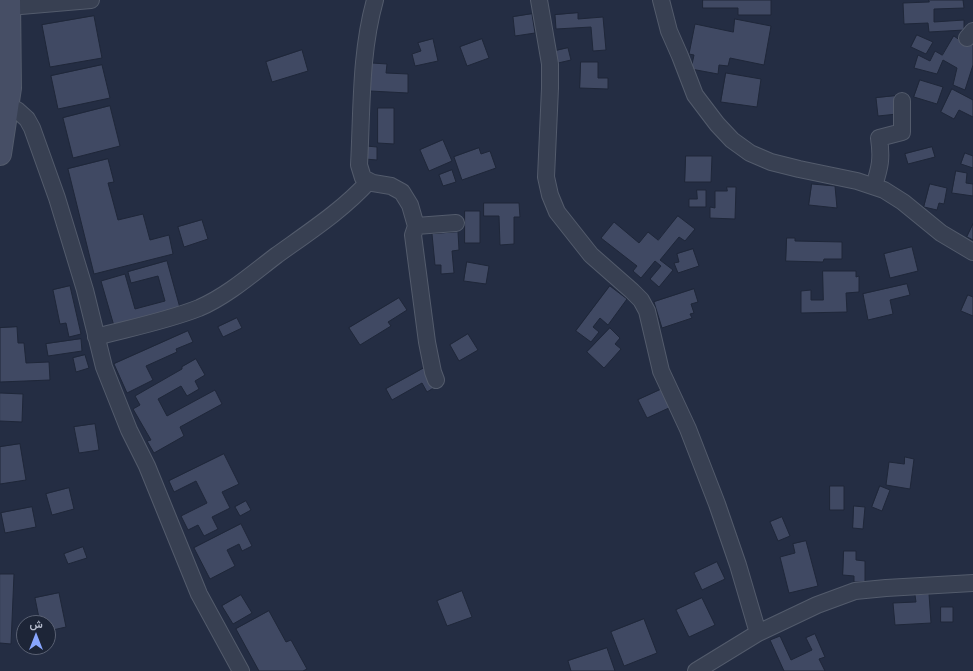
<!DOCTYPE html>
<html>
<head>
<meta charset="utf-8">
<style>
  body { margin:0 }
  #map { position:relative; width:973px; height:671px; overflow:hidden; background:#242d43; font-family:Helvetica,Vazirmatn,sans-serif }
  canvas { display:block }
  .north { position:absolute; left:16px; top:615px; width:40px; height:40px; box-sizing:border-box; background:#1d2537; border:1px solid #5a6173; border-radius:50%; rotate:0deg; font-size:11px; font-weight:700; line-height:16px; text-align:center; color:#b5bbcc }
  .north::after { content:''; display:block; margin:auto; width:14px; height:18px; background:#88a6ff; clip-path:polygon(50% 0,100% 100%,50% 72%,0 100%) }
</style>
</head>
<body>
<div id="map">
<canvas width="973" height="671"></canvas>
<div class="north">ش</div>
</div>
<script>
const g = document.querySelector('canvas').getContext('2d');
g.lineJoin = 'round';
function fill(path, color) {
  g.fillStyle = color;
  g.fill(path, 'evenodd');
}
function trace(path, color, width, dash) {
  g.strokeStyle = color;
  g.lineWidth = width;
  g.lineCap = dash ? 'butt' : 'round';
  g.setLineDash(dash || []);
  g.stroke(path);
}
const building = new Path2D(`
  M703,0H771V15H738V8H703Z
  M929,0H963L964,8L934,9V22L964,20V30L929,32L928,23L904,24L903,3L929,2Z
  M578,13V19L603,17L606,50L593,51L591,27L556,29L555,15Z
  M532,14L535,33L515,36L513,17Z
  M94,16L102,58L50,67L42,25Z
  M735,19L771,26L764,65L730,58L728,66L719,65L718,74L691,69L694,55L689,54L695,24L733,32Z
  M917,35L933,42L926,54L911,47Z
  M954,36L968,46L973,38V65L965,90L953,85L957,68L943,60L937,74L914,68L918,55L930,61L935,51L942,55Z
  M433,39L438,61L415,66L412,54L421,51L418,43Z
  M482,39L489,58L467,66L460,47Z
  M568,48L571,60L558,63L555,51Z
  M302,50L308,71L272,82L266,62Z
  M581,62H598V78H608V89L580,88Z
  M372,63L387,64L386,73L408,74V93L370,91Z
  M102,65L110,98L58,109L51,76Z
  M726,73L761,79L757,107L721,102Z
  M920,80L943,87L937,104L914,97Z
  M952,89L973,100V117L959,110L954,119L941,112Z
  M895,96L897,114L878,116L876,98Z
  M110,106L120,146L73,158L63,118Z
  M378,108H394V144L378,143Z
  M443,140L452,161L429,171L420,150Z
  M366,146L377,147V160L365,159Z
  M932,147L935,157L908,164L905,154Z
  M479,148L481,154L490,151L496,168L462,180L454,157Z
  M965,153L973,156V168L961,164Z
  M686,156H712L711,182H685Z
  M108,159L114,182L108,183L118,220L143,214L150,240L169,235L173,254L94,274L68,169Z
  M452,170L456,182L443,186L439,175Z
  M956,171L967,173L966,183L973,184V196L952,193Z
  M812,184L835,186L837,208L809,205Z
  M930,184L947,188L944,204L939,203L937,210L924,207Z
  M727,187H736L735,219L710,218V207L715,208V191H727Z
  M697,190H706V207H689V199H697Z
  M484,203H519L520,217H514V244L500,245L499,216H484Z
  M465,211H480V243H465Z
  M678,216L695,229L685,241L679,237L660,260L673,270L659,287L650,279L661,266L655,261L641,278L633,271L637,266L601,238L614,222L639,243L648,232L658,240Z
  M202,220L208,239L184,247L178,227Z
  M973,224V240L967,237Z
  M458,232L459,250L452,251L454,273L441,274V265H435L432,234Z
  M787,238H795V241L842,242V259H824L823,262L786,261Z
  M912,247L918,271L890,278L884,254Z
  M693,249L699,266L678,273L674,263L679,262L677,254Z
  M167,261L180,308L114,326L101,281L125,274L135,309L165,301L158,276L131,283L128,272Z
  M467,262L489,266L486,284L464,281Z
  M823,271H856V277L859,276V292L846,293L847,312L801,313V291L811,290V300H823Z
  M907,284L910,295L890,300L893,314L868,320L863,294Z
  M70,286L81,334L69,337L66,323L60,324L53,290Z
  M610,286L627,299L608,325L600,318L593,327L599,332L591,342L576,331Z
  M694,289L698,302L691,304L694,313L690,314L692,318L662,328L654,302Z
  M968,295L973,297V316L961,311Z
  M399,298L407,310L388,322L391,326L360,345L349,328Z
  M237,318L242,328L223,337L218,327Z
  M17,327L18,343H24L26,363L49,362L50,380L0,382V328Z
  M610,328L620,338L615,344L621,349L604,368L587,352Z
  M188,331L193,342L176,349L177,352L146,366L153,380L127,393L114,364Z
  M468,334L478,350L459,361L450,345Z
  M81,339L82,351L48,356L46,344Z
  M85,355L89,368L76,372L73,358Z
  M196,359L205,375L195,381L199,389L187,396L181,386L158,399L167,416L215,390L222,404L180,427L184,436L154,453L147,441L151,440L133,409L140,405L135,396L182,369V367Z
  M424,368L435,387L427,392L422,383L392,400L386,389Z
  M662,389L671,407L647,418L638,400Z
  M0,393L23,394L22,422L0,421Z
  M95,424L99,450L79,453L74,427Z
  M20,444L26,480L0,484V447Z
  M224,454L239,484L222,492L230,508L212,517L218,529L204,536L198,525L188,530L181,516L207,503L196,481L174,492L169,481Z
  M905,457L914,459L910,489L886,485L889,462L904,464Z
  M830,486H844V510H830Z
  M880,486L890,490L882,511L872,507Z
  M69,488L74,509L52,515L46,494Z
  M246,501L251,510L240,516L235,507Z
  M854,506L865,507L863,529L853,528Z
  M32,507L36,527L5,533L1,513Z
  M782,517L790,536L778,541L770,522Z
  M241,524L252,546L242,551L239,544L227,550L235,566L210,579L194,548Z
  M806,541L818,586L789,593L780,557L795,553L793,544Z
  M83,547L87,558L68,564L64,554Z
  M844,551H856V560L865,561V582H854V576L843,575Z
  M717,562L725,579L702,590L694,573Z
  M0,574H14L11,644L0,643Z
  M462,591L472,617L447,626L437,601Z
  M59,593L66,627L48,631V623H40L35,598Z
  M929,594L931,623L895,625L893,603L916,602L915,595Z
  M241,595L252,613L233,624L222,606Z
  M702,598L715,625L689,637L676,610Z
  M941,607H953V622H941Z
  M269,611L286,642L291,640L307,669L303,671H259L236,629Z
  M644,619L657,653L624,666L611,632Z
  M815,634L825,657L819,659L825,671H784L770,640L780,636L791,660L812,650L806,638Z
  M607,648L615,671H571L568,661Z`);
fill(building, '#404963');
trace(building, '#1f2739', 1);
const street = new Path2D(`
  M375,0C360,53 362,110 359,165L363,178L373,183L391,186L402,192L410,205L416,226L456,223
  M539,0L550,64V88L546,177L550,195L557,212L591,255L632,291L641,300L647,311L661,371L688,429L717,504L738,565L758,633
  M661,0L669,31L680,56L695,95L717,124L732,140L750,153L771,162L799,169L857,181L884,190L903,202L941,233L973,252
  M9,7L91,0
  M967,38L973,31
  M0,109L17,110L27,119L32,128L57,198L85,290L104,367L129,430L147,466L199,594L241,671
  M874,186C880,167 882,159 879,138L902,132V101
  M416,226L413,235L427,342L433,372L436,380
  M96,337C130,328 166,321 199,308C227,296 252,274 277,255C309,232 343,210 369,181
  M696,671L758,633L817,605L855,591L886,588L973,583`);
const secondary = new Path2D(`
  M0,154L10,88L9,0`);
trace(street, '#535b6c', 18);
trace(secondary, '#535b6c', 24);
trace(street, '#384052', 16);
trace(secondary, '#464e65', 22);
</script>
</body>
</html>
